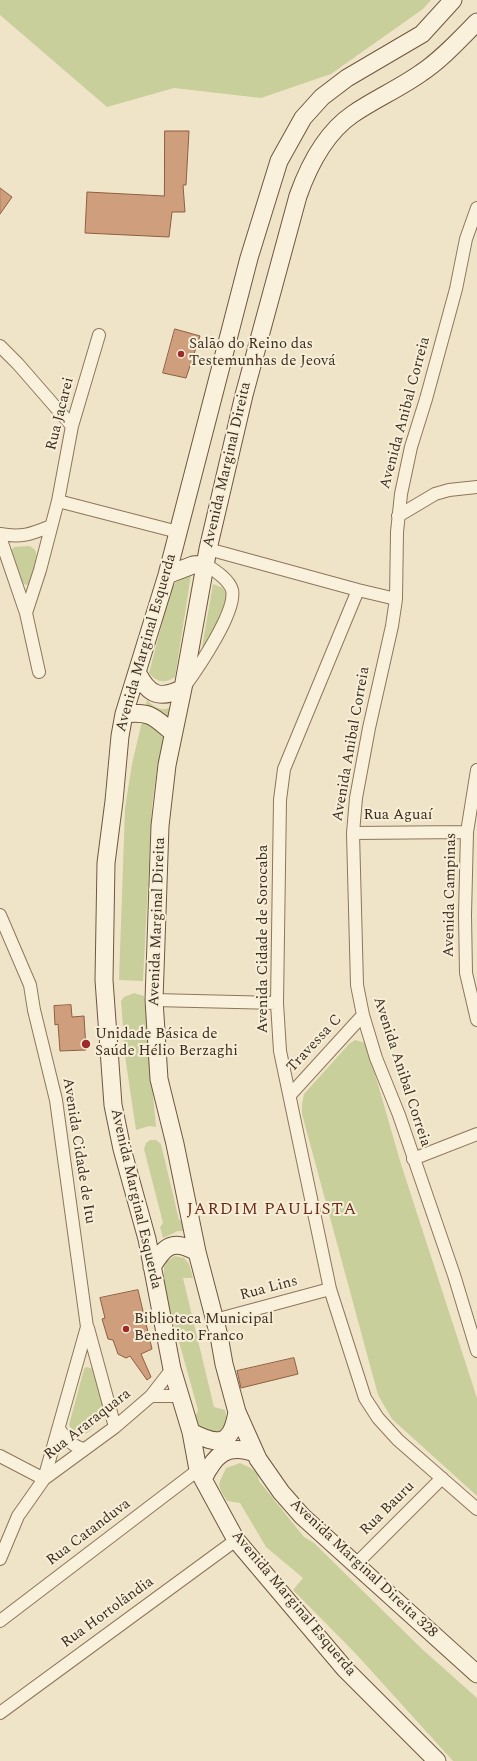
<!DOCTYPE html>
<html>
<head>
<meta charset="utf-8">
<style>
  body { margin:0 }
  canvas { display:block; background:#f0e4c8 }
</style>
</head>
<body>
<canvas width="477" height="1761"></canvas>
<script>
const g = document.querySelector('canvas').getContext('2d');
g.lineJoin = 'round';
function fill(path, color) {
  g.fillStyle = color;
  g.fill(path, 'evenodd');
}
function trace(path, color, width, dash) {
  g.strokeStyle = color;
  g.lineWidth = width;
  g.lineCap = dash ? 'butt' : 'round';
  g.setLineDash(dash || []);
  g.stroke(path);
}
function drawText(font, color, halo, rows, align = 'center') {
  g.font = font + ' Spectral,serif';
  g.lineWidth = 4;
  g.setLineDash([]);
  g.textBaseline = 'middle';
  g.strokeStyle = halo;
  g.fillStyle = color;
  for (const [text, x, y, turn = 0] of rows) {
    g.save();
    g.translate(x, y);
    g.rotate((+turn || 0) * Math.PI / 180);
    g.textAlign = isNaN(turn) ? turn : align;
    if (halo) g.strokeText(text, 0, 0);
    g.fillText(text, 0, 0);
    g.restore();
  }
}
fill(new Path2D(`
  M0,0H431L423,9L331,74L261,98L174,88L107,107L0,15Z
  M29,546C32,547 35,549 36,552C37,558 32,579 29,584L26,585L21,582L11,551L14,547Z
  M191,575L175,677C165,684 156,682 149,673L171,589L176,582Z
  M213,584L223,588L228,597L218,623L201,653Z
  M147,700C155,708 162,712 173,706L158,763L152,806L143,981L119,980L125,808L132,764Z
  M134,993L144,996L156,1127L149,1126L136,1130L125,1056L121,1001L124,997Z
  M355,1040L366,1043L401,1164L477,1398V1496L392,1419L378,1395L302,1114V1104L304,1094L349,1044Z
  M150,1140H156L161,1144L179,1220L185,1222L187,1231H178L163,1238L160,1227L163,1223L144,1149L146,1143Z
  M175,1256L184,1258L189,1264L193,1278H183L214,1407L225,1410C228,1420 226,1427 217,1433L198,1428L195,1418L198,1410L164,1288V1266L167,1261Z
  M86,1367L91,1368L93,1370C97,1381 103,1392 103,1403C103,1420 83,1450 69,1425L84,1369Z
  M240,1463C249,1467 258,1470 259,1481L304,1537L314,1543L422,1649L477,1698V1761H453L356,1654L293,1590L303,1578L266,1547L240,1503L227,1501C216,1483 218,1486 226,1468Z`), '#c9cf9b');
const building = new Path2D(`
  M165,131H189L186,185H183L185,212H172L169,237L85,233L87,192L164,196Z
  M0,188L12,197L0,214Z
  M175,329L200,336L186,378L163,373Z
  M71,1005L72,1017L84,1016L86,1050L60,1051L58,1024L55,1025L54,1006Z
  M138,1290L152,1349L141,1354L151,1377L147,1380L130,1356L126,1358L118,1354L113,1340L108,1339L102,1319L105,1318L100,1298Z
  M294,1358L298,1374L241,1388L237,1371Z`);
fill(building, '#cf9f7d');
trace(building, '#8d5f41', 1);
const street = new Path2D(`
  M477,208L466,239L456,289L426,399L411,447L401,494L397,532L396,599L392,626L369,728L356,798L353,833L357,985L363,1015L376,1058L399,1115L454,1275L477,1351
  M0,346L18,364L72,426
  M58,501L178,532
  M398,516L435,494L449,490L477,487
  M0,534C22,538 31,534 51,526
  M0,537L26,613L39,672
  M208,549L358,590L396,599
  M358,590L284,769L280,800L277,1003L280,1051L330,1289L365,1398L378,1418L398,1440L477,1509
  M26,613L40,570L58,501L72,426L99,335
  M185,686C198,668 237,611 232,590C229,579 214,570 205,564
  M477,770L467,832L465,915L466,973L477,1020
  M353,833L467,832
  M0,915L30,985L34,1010L56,1100L87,1327L44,1479L18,1516L0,1559
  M154,1000L277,1003
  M290,1095L363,1015
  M413,1159L477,1134
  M215,1320L330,1289
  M88,1328L115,1427
  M151,1396H180
  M59,1429C66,1439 73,1447 85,1449
  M0,1456L44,1479
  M44,1479L115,1427L151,1396L172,1369
  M356,1564L442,1478
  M0,1621L198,1470
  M0,1713L236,1540`);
const secondary = new Path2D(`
  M477,22C459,40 442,59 421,73C400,88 375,99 353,114C325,133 309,165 298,196L244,395L208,549L183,688L167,765L160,826L154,1000L159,1079L175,1144L197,1252L219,1336L224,1364L237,1412L258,1459L281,1492L302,1516L477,1674
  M167,575L193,565L205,564
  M138,674C149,695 160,700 183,688
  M124,714C151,711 154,717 173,733
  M152,1267C165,1245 173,1239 197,1252
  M191,1432C219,1446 231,1446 237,1412
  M203,1479C215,1455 226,1443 255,1453
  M437,1761L345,1669L236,1540L198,1470L191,1432L172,1369L147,1239L122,1149L113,1105L104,980L106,863L114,801L120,736L124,714L167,575L249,258L279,161L303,118L322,97L347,78L422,34L453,0`);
trace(street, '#8d765c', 14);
trace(secondary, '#6f573f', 19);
trace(street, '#faf1dc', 12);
trace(secondary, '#faf1dc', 17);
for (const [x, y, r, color] of [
  [181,354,4,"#9e2a2b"],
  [86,1044,5,"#9e2a2b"],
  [126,1329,4,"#9e2a2b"]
]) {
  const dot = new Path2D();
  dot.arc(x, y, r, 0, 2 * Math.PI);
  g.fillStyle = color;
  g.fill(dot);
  trace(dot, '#f7eed8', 1.5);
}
drawText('15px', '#3d2e20', '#f7eed8', [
  ["Salão do Reino das",189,345],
  ["Testemunhas de Jeová",189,362],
  ["Unidade Básica de",95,1035],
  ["Saúde Hélio Berzaghi",95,1052],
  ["Biblioteca Municipal",134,1320],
  ["Benedito Franco",134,1337]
], 'left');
drawText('15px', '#3d2e20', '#f7eed8', [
  ["Avenida Anibal Correia",406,413,-75],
  ["Rua Jacarei",61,414,-76],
  ["Avenida Marginal Direita",228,465,-77],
  ["Avenida Marginal Esquerda",147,643,-74],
  ["Avenida Anibal Correia",352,744,-80],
  ["Rua Aguaí",398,816],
  ["Avenida Campinas",451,895,-89],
  ["Avenida Marginal Direita",158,922,-88],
  ["Avenida Cidade de Sorocaba",264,939,-90],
  ["Travessa C",315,1044,-47],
  ["Avenida Anibal Correia",401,1072,72],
  ["Avenida Cidade de Itu",78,1151,81],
  ["Avenida Marginal Esquerda",135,1199,77],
  ["Rua Lins",269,1289,-15],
  ["Rua Araraquara",88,1425,-38],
  ["Rua Bauru",388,1509,-45],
  ["Rua Catanduva",89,1533,-37],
  ["Avenida Marginal Direita 328",363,1569,43],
  ["Avenida Marginal Esquerda",293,1604,50],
  ["Rua Hortolândia",108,1613,-36]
]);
g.letterSpacing = '1px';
drawText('17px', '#6b2e1e', '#f7eed8', [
  ["JARDIM PAULISTA",272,1211]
]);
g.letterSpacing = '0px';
</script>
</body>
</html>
